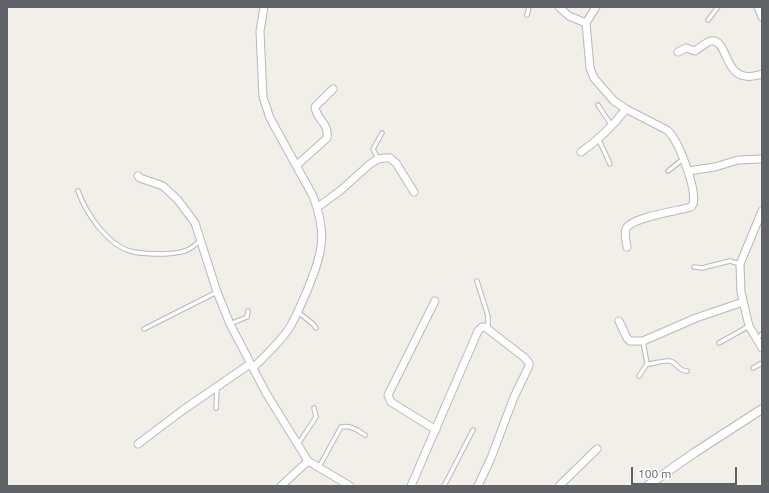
<!DOCTYPE html>
<html>
<head>
<meta charset="utf-8">
<style>
  body { margin:0 }
  #map { position:relative; width:769px; height:493px; overflow:hidden; background:#f1efe8; font-family:Ubuntu,sans-serif }
  canvas { display:block }
  .frame { position:absolute; inset:0; border:8px solid #5f6368; pointer-events:none }
  .scale { position:absolute; left:631px; top:467px; width:106px; height:18px; box-sizing:border-box; border:2px solid #5f6368; border-top:0; padding-left:5px; font-size:12px; line-height:14px; white-space:nowrap; color:#5f6368; -webkit-text-stroke:3px #fff; paint-order:stroke }
</style>
</head>
<body>
<div id="map">
<canvas width="769" height="493"></canvas>
<div class="frame"></div>
<div class="scale">100 m</div>
</div>
<script>
const g = document.querySelector('canvas').getContext('2d');
g.lineJoin = 'round';
function trace(path, color, width, dash) {
  g.strokeStyle = color;
  g.lineWidth = width;
  g.lineCap = dash ? 'butt' : 'round';
  g.setLineDash(dash || []);
  g.stroke(path);
}
const service = new Path2D(`
  M527,15L529,7
  M708,20L718,7
  M598,105L612,126
  M599,140L610,164
  M378,159L373,149L382,133
  M668,171L683,159
  M78,191C86,213 108,247 134,252C144,254 154,254 164,254C180,253 190,252 200,240
  M694,267L702,268L730,261L740,264
  M477,281L488,316V329
  M298,312L313,324L316,328
  M230,324L247,317L248,311
  M144,329L217,292
  M757,338L762,334
  M719,343L749,326
  M647,364C654,364 663,360 670,361C677,362 677,371 687,371
  M753,368L762,363
  M639,376L647,364L643,341
  M216,408L217,388
  M298,444L316,417L314,408
  M319,467L341,427C351,425 357,430 365,435
  M444,486L473,430`);
const minor = new Path2D(`
  M559,7L569,16L586,23
  M596,7L586,23L590,68L594,78L614,101L626,109L667,130C679,140 697,190 693,204L691,207C678,211 631,217 626,229C624,234 626,242 627,247
  M758,7L762,17
  M678,52L686,48L695,51C700,48 709,39 714,41C730,44 723,87 762,74
  M581,152C600,139 612,127 626,109
  M297,165L327,138C329,122 317,121 315,107L333,89
  M688,171L715,167L738,160L762,159
  M138,176L140,178L163,186L178,200L195,223L217,292L230,324L266,393L308,461L350,486
  M318,207L341,190L370,164L378,159L384,158H390L396,163L414,192
  M762,211L740,264L741,292L749,326L762,348
  M435,301L388,395L391,402L436,430
  M619,321L627,338L630,341H643L696,318L743,302
  M253,368C265,356 278,344 288,330C296,318 301,304 307,291C322,253 328,236 313,196L270,118L263,97L260,31L264,7
  M138,444L183,410L250,364
  M281,486L308,461
  M411,486L478,331L482,327H485L525,358L529,363V366L514,397L491,458L478,486
  M559,486L597,449`);
const tertiary = new Path2D(`
  M647,486L694,453L762,409`);
trace(service, '#b5b8bc', 5.5);
trace(minor, '#b5b8bc', 9);
trace(tertiary, '#b5b8bc', 10);
trace(service, '#fff', 3.5);
trace(minor, '#fff', 7);
trace(tertiary, '#fff', 8);
</script>
</body>
</html>
